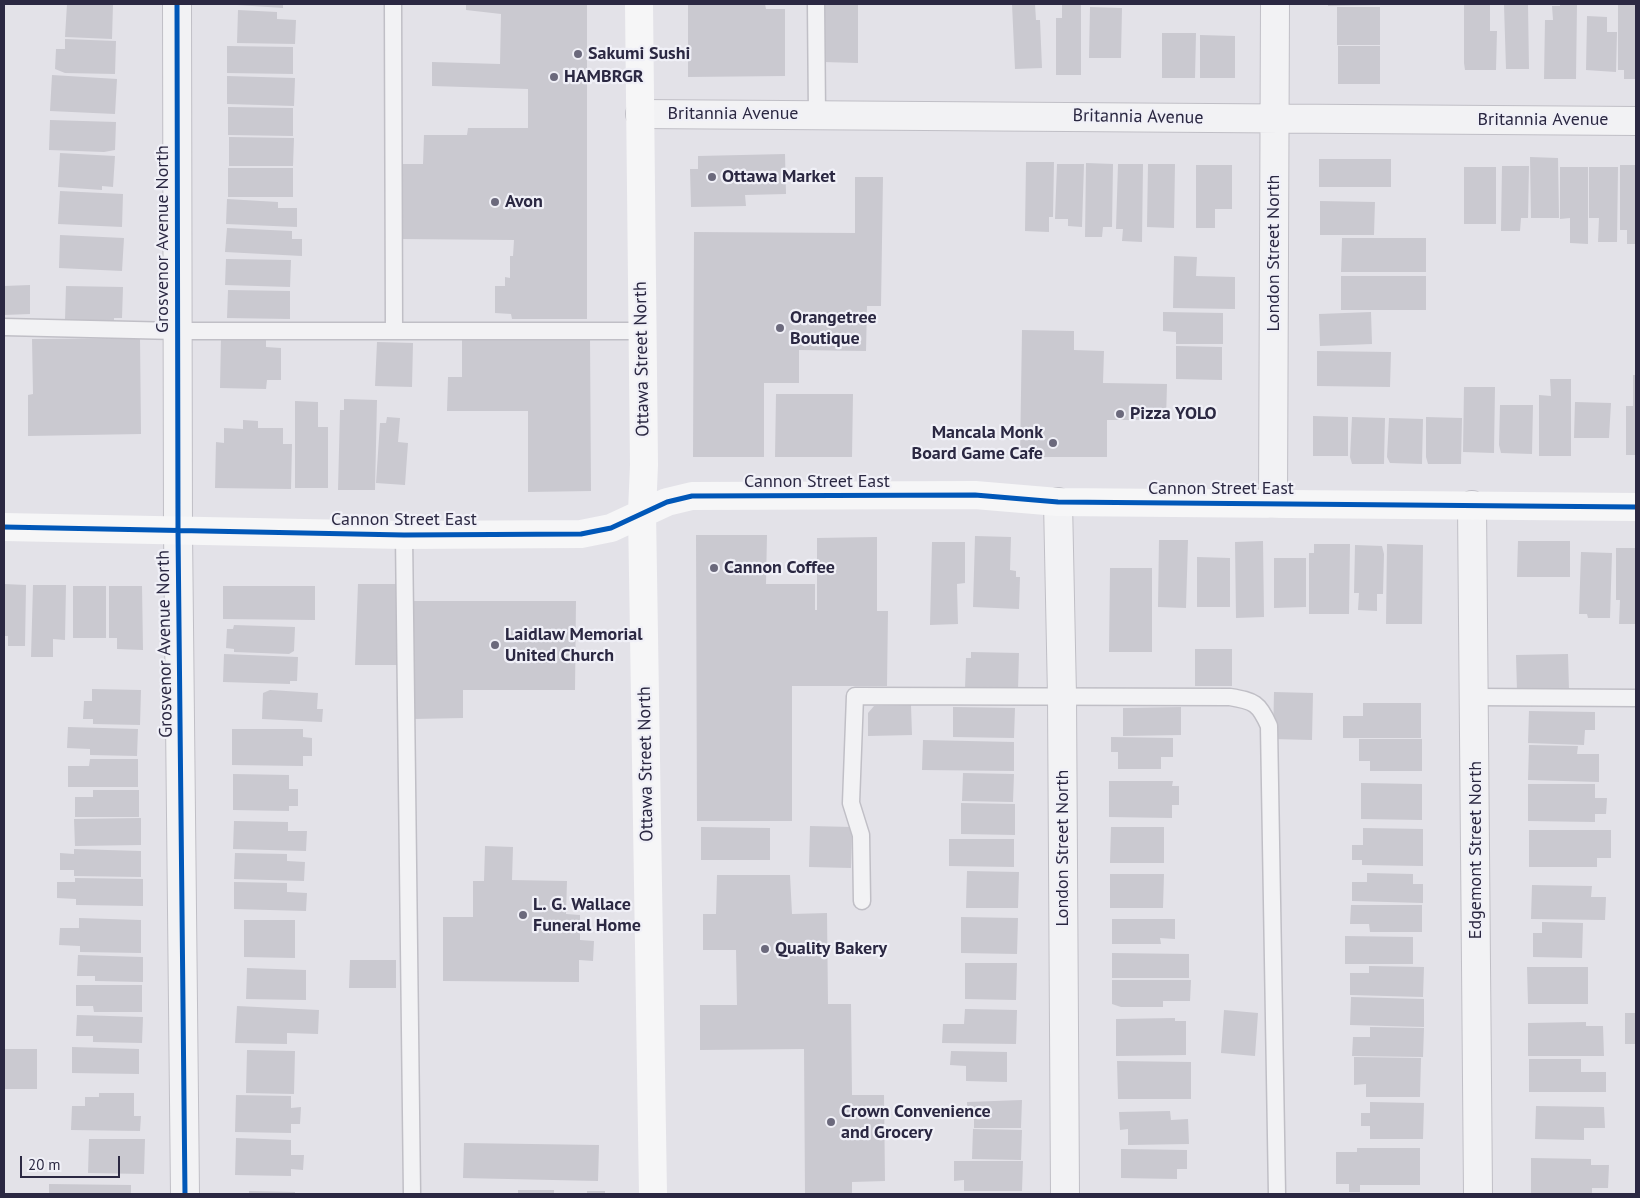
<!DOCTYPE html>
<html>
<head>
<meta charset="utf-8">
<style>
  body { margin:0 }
  #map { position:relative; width:1640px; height:1198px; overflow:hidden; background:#e3e2e8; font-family:"PT Sans",sans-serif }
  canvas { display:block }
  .frame { position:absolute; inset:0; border:5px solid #2b2842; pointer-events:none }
  .scale { position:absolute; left:20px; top:1156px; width:100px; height:22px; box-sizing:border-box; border:2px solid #2b2842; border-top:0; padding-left:6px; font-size:15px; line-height:18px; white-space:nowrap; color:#2b2842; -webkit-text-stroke:4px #f0f0f7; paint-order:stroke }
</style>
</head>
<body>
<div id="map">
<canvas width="1640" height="1198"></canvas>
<div class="frame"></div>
<div class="scale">20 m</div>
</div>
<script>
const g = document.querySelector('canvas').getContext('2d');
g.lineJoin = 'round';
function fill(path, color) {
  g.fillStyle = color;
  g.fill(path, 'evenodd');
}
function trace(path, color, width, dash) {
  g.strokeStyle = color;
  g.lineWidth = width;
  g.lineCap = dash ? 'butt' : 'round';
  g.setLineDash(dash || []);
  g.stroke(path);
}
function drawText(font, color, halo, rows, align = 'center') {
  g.font = font + ' "PT Sans",sans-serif';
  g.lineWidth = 4.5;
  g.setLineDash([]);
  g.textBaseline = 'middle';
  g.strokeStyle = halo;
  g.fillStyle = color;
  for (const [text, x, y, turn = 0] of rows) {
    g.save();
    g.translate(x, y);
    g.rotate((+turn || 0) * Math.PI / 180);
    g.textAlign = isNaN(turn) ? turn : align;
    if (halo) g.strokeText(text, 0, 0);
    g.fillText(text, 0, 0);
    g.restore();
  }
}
fill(new Path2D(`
  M67,4H113L112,39L65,37Z
  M237,4H283V8L237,5Z
  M466,4H587V319H512L511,314L495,313V286H505V277L510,278V256H513L514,240L401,239L402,164H423L424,135H467L468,128H528V89L432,86V62L500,64L501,14L466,10Z
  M688,4H765L766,9H785V76L688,77Z
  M824,4H858V63L823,62Z
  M1012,4H1035L1036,20H1040L1042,68L1015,69Z
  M1062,4H1081V75H1056V18H1062Z
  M1328,4H1381V5L1328,6Z
  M1464,4H1490V31H1497L1496,70H1465L1464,63Z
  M1528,4L1529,69H1506L1504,5Z
  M1560,4H1577L1576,79H1544L1545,20H1553L1552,6H1560Z
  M1618,4H1636V79H1624V70H1618Z
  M1090,7L1122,8L1121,58H1089Z
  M1337,7H1380V45H1337Z
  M238,10L277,12V19L296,20L295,44L237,43Z
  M1587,16L1607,17V32H1617L1616,72L1586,70Z
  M1162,33H1196L1195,78H1162Z
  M1200,35L1235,36V78H1200Z
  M65,39L116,41L115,74L65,73L55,69L56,49H65Z
  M227,46L293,47V74L227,73Z
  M1338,46H1380V84H1338Z
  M52,75L117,79L115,114L50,111Z
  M227,76L295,78L294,106L227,104Z
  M228,107L293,108V136L228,135Z
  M50,120L116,122L115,150L104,152L49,150Z
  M229,137L294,138L293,166H229Z
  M60,153L115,156L113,187L102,186V190L58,187Z
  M785,154L786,194L745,195L746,206L691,207L690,169H698V156Z
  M1530,157L1558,158L1559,218H1531Z
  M1319,159H1391V187H1319Z
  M1026,162H1054L1053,217H1049V232L1025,231Z
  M1086,163L1113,164L1112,227H1103L1102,237H1085Z
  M1057,164H1084L1082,227L1068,226V219H1055Z
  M1118,164H1143L1142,242L1122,241L1123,229H1116Z
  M1148,164H1175L1174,228L1147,227Z
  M1196,165H1232V209H1215V228H1196Z
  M1620,165H1636V244H1627V230H1620Z
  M1502,166H1529L1528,218H1521L1520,231H1501Z
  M1464,167H1496V224H1464Z
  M1560,167H1588V244L1570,243V218L1560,219Z
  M1589,167H1618L1617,242H1598L1599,218H1589Z
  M228,168H293V197H228Z
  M855,177H883L881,306H867L866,351L799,350V383H764V457H693L694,232L855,233Z
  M60,191L123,194L122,227L58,224Z
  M227,199L278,202V208H297V227L226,224Z
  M1320,201L1375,202L1374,235H1320Z
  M227,228L292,231V239H302V256L225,252Z
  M60,235L124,238L122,271L59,268Z
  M1342,238H1426V272H1341Z
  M1174,256L1197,257L1196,276L1235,277V309L1173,308Z
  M226,259L291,260L290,287L225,285Z
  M1341,276H1426V310H1341Z
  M30,285V314L4,315V286Z
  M66,286L123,287L122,318H114V321L65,320Z
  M228,290L290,291V319L227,318Z
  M1163,312L1223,313V344H1176V332L1163,331Z
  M1371,312L1372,344L1320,346L1319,314Z
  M1022,330L1074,331V350L1104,351L1103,383L1167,384L1166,420H1107V457H1020Z
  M221,337L266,339V347L281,348V380H267L266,389L220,388Z
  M140,338L141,434L28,436V395L33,394L32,339Z
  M590,338L591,491L528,492V411H447L448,377H462V339Z
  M377,342L413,343L412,387L375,386Z
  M1176,346L1222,347V380L1176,379Z
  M1317,351L1391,352L1390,387L1317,386Z
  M1633,375H1636V455H1626V406H1633Z
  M1550,379H1571V456H1539V395L1551,396Z
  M1464,387H1495L1494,453L1463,452Z
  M776,394H853L852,457H775Z
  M344,399L377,400L375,490H338L340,410H344Z
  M295,401L318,402V427H328V488H295Z
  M1575,402L1611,403L1609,438H1574Z
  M1500,405H1533L1532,454L1501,453L1499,445Z
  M1313,416L1348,417V456H1313Z
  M387,417L400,418L398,442L408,443L405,485L376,483L380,423H386Z
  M1352,417L1385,418L1384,464H1352L1350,457Z
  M1426,417L1462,418L1461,464H1428L1426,457Z
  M1389,418L1423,419L1422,464L1390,463L1387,457Z
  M243,420L258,421V428H283V444H292L291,489L215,488L216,442L224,443V428L243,429Z
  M696,535H767L766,584H815V610H817V538L877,537V611H888L887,686H792V821H697Z
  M975,536L1011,537L1010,570L1016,571V577H1020L1019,609L973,607Z
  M1159,540H1188L1186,608L1158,607Z
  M1263,541L1264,617L1236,618L1235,542Z
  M1518,541H1570V577H1517Z
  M932,542H965V583L957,584L958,624L930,625Z
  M1314,544H1350L1349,614H1309V553H1314Z
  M1387,544L1423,545L1422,624H1386Z
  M1355,545L1382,546L1384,554L1383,594H1377V611L1358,610L1359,593H1354Z
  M1616,548H1636V624H1619L1620,600H1616Z
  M1581,552L1612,553L1610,618H1588L1587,614H1579Z
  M1197,557L1230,558V607H1197Z
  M1274,558H1306V607L1274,608Z
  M1110,568H1152V652H1109Z
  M4,584L26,585L25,646H8V636H4Z
  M358,584H399V665H355Z
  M33,585H66L65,640L53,639V657H31Z
  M73,586H106V638H73Z
  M109,586H142L143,650L117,649V638H109Z
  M223,586H315V620L223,619Z
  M414,601H576L575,690H463V718L413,719Z
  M234,625L295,627L294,651L289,654L234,652V649L226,648L227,629H233Z
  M1195,649H1232V686H1195Z
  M971,652L1019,653L1018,690L965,689L966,658H971Z
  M224,654L298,657L297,681H290V684L223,682Z
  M1568,654L1569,690L1517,691L1516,655Z
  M92,689L141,690L140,725L93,724V719H83L84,701H92Z
  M270,690L318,693L317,709H323L322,722L262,719L263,693Z
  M1274,692L1313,693L1312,740L1273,739Z
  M1363,703H1421V738H1343V716H1363Z
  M911,705L912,735L868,736V713L874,706Z
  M953,707L1015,708L1014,738L953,737Z
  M1181,707V735L1123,736V708Z
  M1529,711L1595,712V730H1585L1584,745L1528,743Z
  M68,727L138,729L137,756L90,755V749L67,748Z
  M232,729H303V737L312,738V756H303V766L232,765Z
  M1111,737L1173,738V757H1161V769H1118V752H1111Z
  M1359,739H1422V771H1370V761H1359Z
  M923,740L1014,742V771L922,770Z
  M1529,745L1578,746L1577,754H1599V782L1528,780Z
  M90,759H138V787H68V766H89Z
  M963,773L1014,774L1013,802L962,801Z
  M233,774L289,775V789H298V806H289V811L233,810Z
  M1109,781H1173L1172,786H1179V805H1172V818L1109,817Z
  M1361,783L1422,784V820L1361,819Z
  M1528,784H1595V798H1607L1606,814H1595V822L1528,821Z
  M93,790H139V817H75V797H93Z
  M961,803L1015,804V835L961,834Z
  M141,818V845L75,846L74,819Z
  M234,821L288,822V831H307L306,851L233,849Z
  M810,826L852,827L851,868L809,867Z
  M701,827L770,828V860H701Z
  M1111,827H1164V863H1110Z
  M1363,828L1423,829V866L1362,865V860H1352V845H1363Z
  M1529,830H1611V858H1597V867H1529Z
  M949,839H1014V867L949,866Z
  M485,846L513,847L512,880L567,881L566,914L580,915V940L594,941L593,961L579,960V982L443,981V917H473V881H484Z
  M74,849L141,851V877L74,876V870H60V853L74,854Z
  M235,853L287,854V861L305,862L304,881L234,879Z
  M967,871L1019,872L1018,908H966Z
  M1367,873L1413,874V884H1423V903L1352,901V882H1367Z
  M1110,874H1164L1163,908H1110Z
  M717,875H790L792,914L827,913L828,1004H851L852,1095H884L885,1181L852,1182V1194H805L804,1049L700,1050V1005H737L736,950H703V914H716Z
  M75,878L143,879V906L76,905V899L57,898V882H75Z
  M234,882L287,883V892L307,893L306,911L234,909Z
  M1532,885L1592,886L1591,897H1606L1605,920L1531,919Z
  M1351,905H1422V932H1370L1369,924H1350Z
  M961,917L1018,918L1017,954L961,953Z
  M79,918L141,920V953L80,952V946L59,945L60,928H79Z
  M1112,919H1175V939L1160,938L1161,944H1112Z
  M244,920H295V958L244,957Z
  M1542,922L1583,923L1582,958L1533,957V933H1542Z
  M1345,936L1413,937V964H1345Z
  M1112,953L1189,954V978H1112Z
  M78,955L143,957V982L95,981V976H77Z
  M350,960H396V988H349Z
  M965,963H1017L1016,1000L965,999Z
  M1369,966L1424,967L1423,997L1350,995V973H1369Z
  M1527,967H1588V1004H1528Z
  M247,968L306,970V1000L246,999Z
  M1112,980H1191L1190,1001H1163V1007H1121L1112,1004Z
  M76,985H142V1012H94L93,1006H76Z
  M1351,997L1424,999V1027L1350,1025Z
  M237,1006L319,1010L318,1034L287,1033V1044L235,1043Z
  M965,1009L1017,1010L1016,1044L942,1043L943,1024H964Z
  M1224,1010L1258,1013L1255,1056L1221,1053Z
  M1625,1013H1636V1044H1625Z
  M77,1015L143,1017L142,1043L93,1042V1036H76Z
  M1175,1018V1021H1186V1055L1116,1056V1019Z
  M1586,1022V1026H1603L1604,1056H1528V1023Z
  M1370,1027L1424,1028L1423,1057L1352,1056L1353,1037H1370Z
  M72,1047L139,1049V1074L72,1073Z
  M4,1049H37V1089H4Z
  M247,1050L295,1051L294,1094L246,1093Z
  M951,1051L1007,1052V1082L966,1081V1066L950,1065Z
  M1354,1057L1421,1058L1420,1097H1366V1084L1354,1085Z
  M1529,1059H1581V1072H1606V1092H1529Z
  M1117,1061L1191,1062V1099H1118Z
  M99,1093H134V1116H141L140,1131L71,1130L72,1106H85V1097H99Z
  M236,1095L291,1096V1108L301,1107L300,1124H291V1133L235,1132Z
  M1022,1100L1021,1128H974V1118H967V1102Z
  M1370,1102L1424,1103L1423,1139H1370V1126H1361V1113H1370Z
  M1536,1106L1604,1107L1605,1128H1584V1140L1535,1139Z
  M1170,1111L1171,1120L1188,1119L1189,1144L1128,1145V1129L1120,1130L1119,1112Z
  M973,1129L1022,1130L1021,1160L972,1159Z
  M236,1138L291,1140V1155H304L303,1170L291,1169V1176L235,1175Z
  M89,1139H145L144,1174L88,1173Z
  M464,1143L599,1145L598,1181L463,1178Z
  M1357,1148H1420V1185H1360V1192H1349V1184H1336V1152H1357Z
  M1121,1149L1187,1150V1169H1177V1179L1121,1178Z
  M1531,1158L1591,1159V1165H1609L1608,1188H1592V1194H1531Z
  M954,1161H1023L1022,1191H964V1180L954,1181Z
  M49,1184L131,1185V1194H49Z
  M518,1190H554V1194H518Z
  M249,1191L295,1192V1194H249Z
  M587,1191H605V1194H587Z`), '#cac9d0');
const lane = new Path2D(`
  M393,4L394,331
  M816,4L817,115
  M4,327L177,331H641
  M404,535L412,1194
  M1474,697L1636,698
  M862,901L861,835L851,803L855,696L1230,697C1254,701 1259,703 1269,726L1277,1194`);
const street = new Path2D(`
  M177,4L178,531L185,1194
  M640,114L1636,121
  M1058,502L1062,696L1065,1194
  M1273,503L1275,4
  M1472,505L1478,1194`);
trace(lane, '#c0bfc6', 19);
trace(street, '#c0bfc6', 30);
trace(lane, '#f2f2f4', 16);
trace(street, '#f2f2f4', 28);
trace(new Path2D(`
  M639,4L644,465L642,512L653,1194
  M4,527L404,535L581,534L611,528L667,502L692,496L975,495L1058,502L1636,507`), '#f6f6f7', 28);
trace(new Path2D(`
  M177,4L178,531L185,1194
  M4,527L404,535L581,534L611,528L667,502L692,496L975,495L1058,502L1636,507`), '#0057b8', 5);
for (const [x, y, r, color] of [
  [578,54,5,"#6b697c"],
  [554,77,5,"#6b697c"],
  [712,177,5,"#6b697c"],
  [495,202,5,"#6b697c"],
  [780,328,5,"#6b697c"],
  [1120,414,5,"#6b697c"],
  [1053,443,5,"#6b697c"],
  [714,568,5,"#6b697c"],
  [495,645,5,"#6b697c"],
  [523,915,5,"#6b697c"],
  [765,949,5,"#6b697c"],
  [831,1122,5,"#6b697c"]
]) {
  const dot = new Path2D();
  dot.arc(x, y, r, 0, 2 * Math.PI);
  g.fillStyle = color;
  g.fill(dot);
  trace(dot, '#f0f0f7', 2);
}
drawText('bold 18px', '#2b2842', '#f0f0f7', [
  ["Sakumi Sushi",588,54],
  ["HAMBRGR",564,77],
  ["Ottawa Market",722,177],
  ["Avon",505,202],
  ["Orangetree",790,318],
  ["Boutique",790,339],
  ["Pizza YOLO",1130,414],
  ["Mancala Monk",1043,433,"right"],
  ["Board Game Cafe",1043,454,"right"],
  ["Cannon Coffee",724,568],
  ["Laidlaw Memorial",505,635],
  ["United Church",505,656],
  ["L. G. Wallace",533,905],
  ["Funeral Home",533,926],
  ["Quality Bakery",775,949],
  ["Crown Convenience",841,1112],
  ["and Grocery",841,1133]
], 'left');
drawText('18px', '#2b2842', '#f0f0f7', [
  ["Britannia Avenue",733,114],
  ["Britannia Avenue",1138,117,1],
  ["Britannia Avenue",1543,120],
  ["Grosvenor Avenue North",163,239,-90],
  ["London Street North",1274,253,-90],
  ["Ottawa Street North",642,359,-91],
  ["Cannon Street East",817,482],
  ["Cannon Street East",1221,489],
  ["Cannon Street East",404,520],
  ["Grosvenor Avenue North",165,644,-91],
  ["Ottawa Street North",646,764,-91],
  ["London Street North",1063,848,-90],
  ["Edgemont Street North",1476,850,-90]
]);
</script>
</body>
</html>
